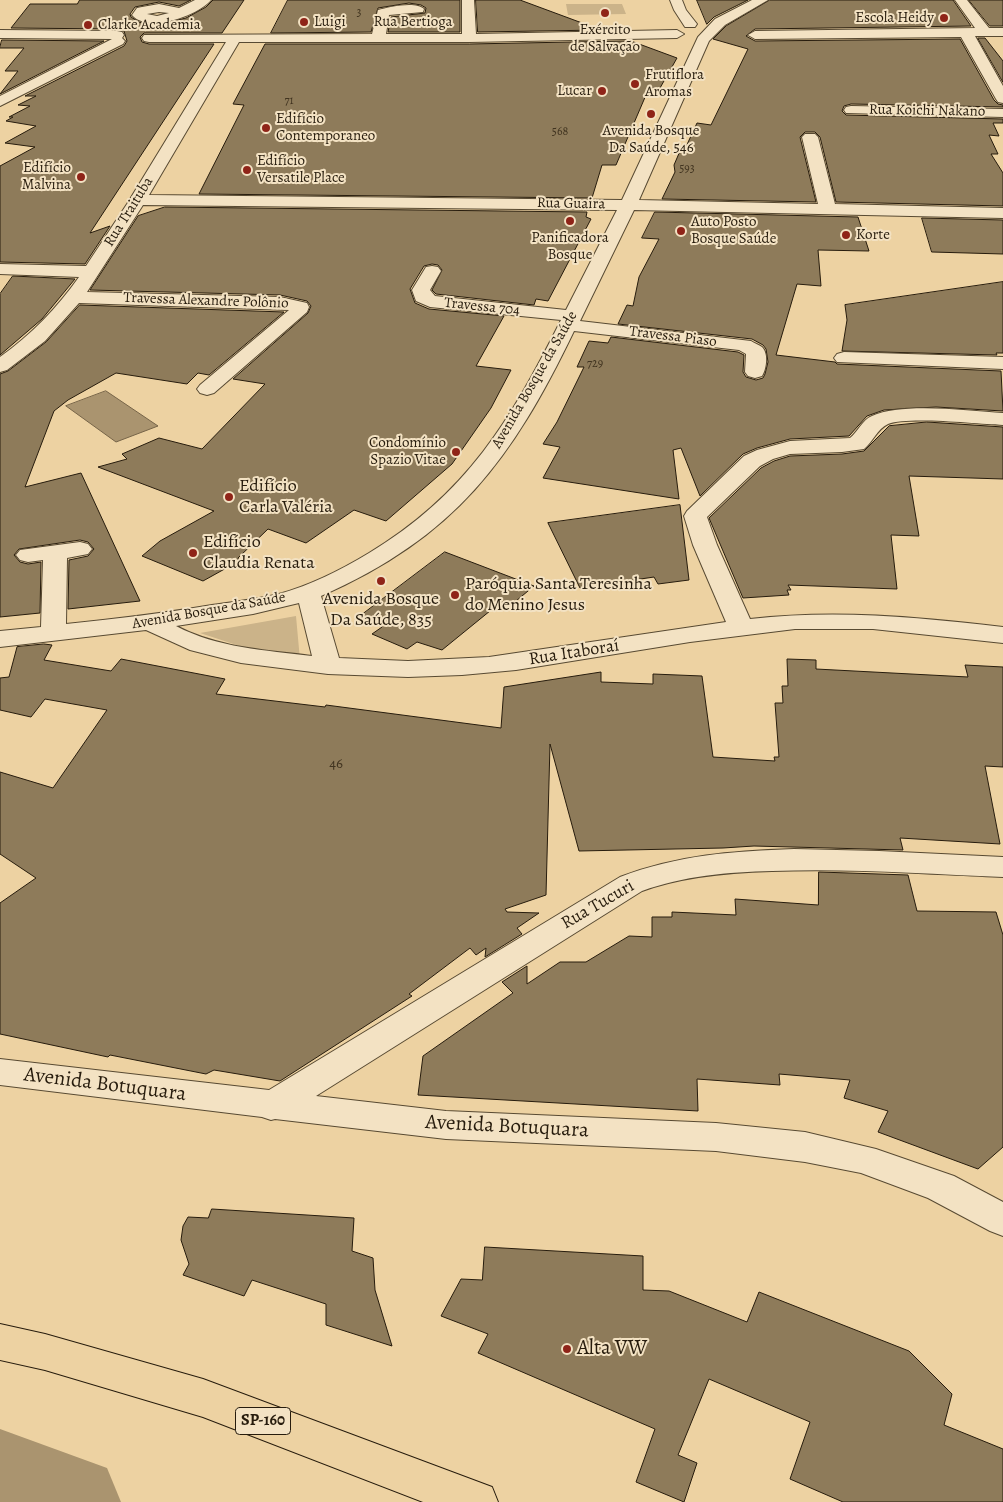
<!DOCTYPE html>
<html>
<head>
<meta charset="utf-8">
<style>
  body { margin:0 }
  canvas { display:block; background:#edd2a2 }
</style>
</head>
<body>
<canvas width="1003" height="1502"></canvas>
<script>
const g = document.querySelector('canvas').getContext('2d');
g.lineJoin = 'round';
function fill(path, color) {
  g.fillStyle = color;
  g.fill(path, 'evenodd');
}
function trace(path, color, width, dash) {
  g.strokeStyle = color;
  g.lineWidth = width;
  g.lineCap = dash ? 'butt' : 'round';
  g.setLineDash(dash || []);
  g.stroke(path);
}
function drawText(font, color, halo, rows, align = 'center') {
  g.font = font + ' Alegreya,serif';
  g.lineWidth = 4;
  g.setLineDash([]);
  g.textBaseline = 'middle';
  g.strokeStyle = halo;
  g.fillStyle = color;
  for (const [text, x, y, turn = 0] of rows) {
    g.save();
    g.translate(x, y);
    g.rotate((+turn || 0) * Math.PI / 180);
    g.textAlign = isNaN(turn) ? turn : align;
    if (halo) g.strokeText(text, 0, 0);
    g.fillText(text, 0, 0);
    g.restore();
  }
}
fill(new Path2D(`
  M566,4H622L626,14L568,15Z
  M296,616L300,660L255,651L200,633Z`), '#cbb389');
const water = new Path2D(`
  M106,391L158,426L116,442L66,406Z`);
fill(water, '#aa946f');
trace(water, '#766448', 1);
fill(new Path2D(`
  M0,1429L107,1468L121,1502H0Z`), '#aa946f');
const building = new Path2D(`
  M80,0H191L179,6L159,2L135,7L130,14L131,17L139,22L149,25L161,24L186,18L206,7L213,0H244L222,33H144L140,37L142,42L149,44H214L90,233L110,226L85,264L0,262V166L35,147L5,143L36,126L6,121L13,117H9L30,106L18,105L36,96H25L124,46L127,41L124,31L117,29L11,28L30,4H77Z
  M288,0H460V32H388L391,17L425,13L426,8L421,5L409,3L378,8L371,32L271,33Z
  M476,0H520L601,30L478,32Z
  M697,0H748L714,17L707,24Z
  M770,0H953L971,26L755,29L746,36L755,41L960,39L994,100L998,104L1003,105V107L851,104L844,106L842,111L846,115L1003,119V123H993L999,136L989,135L998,154H991L1003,173V206L836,202L820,137L815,132H805L800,137L816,202L662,199L675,172L674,165L680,151H684L697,123L711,125L748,49L713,39L726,26Z
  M969,0H1003V26H990Z
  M978,38H985L1003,61V82Z
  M2,40L104,41L0,94L18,71H5L24,48H0Z
  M631,41L677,58L660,88H649L616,165H602L592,198L199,194L244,105L233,104L265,44H469Z
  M165,207L587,212L586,217L591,219L548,301L536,299L534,305L436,294L432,290L442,270L438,265L432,264L424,266L410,289L415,303L429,309L504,316L476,366L511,370L491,408L452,464L386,521L354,510L306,543L268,529L238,558L239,561L203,581L142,556L160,541L214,511L98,467L127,459L122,454L159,438L202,449L265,384L233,379L308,313L311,306L307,301L280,295L90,290L138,216Z
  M655,212L858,217L869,251L818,250L821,286L797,284L776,355L835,362L837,364L1001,371L1003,411L936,407L884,410L867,416L849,436L790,439L757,448L743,454L700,496L681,448L673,450L679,499L543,478L560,447L543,444L557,422L584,367H577L589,341L608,343L611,337L738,352L744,355L743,372L746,377L756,380L763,378L765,374L768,362L766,349L763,345L752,339L618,324L627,305L633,306L639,277L659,239L642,238Z
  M922,218L1003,220V254L932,252Z
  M13,276L75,279L42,319L0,355V294Z
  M1003,282V353H996L997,355L842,351L847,320L845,305Z
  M80,305L284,312L209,375L198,373L187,384L116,373L68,400L54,411L25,487L81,473L140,601L68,609L69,560L88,556L94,549L88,542L80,540L19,549L14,555L20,562L28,564L41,562L40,613L0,617V374L8,371L46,342Z
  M927,422L1003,427V479L909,476L919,536L891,535L897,589L788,585L791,590H787L789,595L743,598L709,518L761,468L774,461L790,456L842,454L864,451L889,426Z
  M680,505L689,580L658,584L654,577L580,588L548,523Z
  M445,552L534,586L510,606L501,602L442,650L417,642L407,649L372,634L382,627L359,617Z
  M44,644L52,645L44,660L111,671L121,659L225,679L216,694L325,707L326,705L501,728L504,687L601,672V682L653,684V674L702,676L713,757L775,761L774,757H779L775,703H783L782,686H788L787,659L816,660V669L968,677L965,665L1003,667V767L985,766L1000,844L900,838L903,850L754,846L723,848L579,851L550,744L546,895L505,909L507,912L539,913L517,928L522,934L485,957L486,948L476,955L470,948L409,994L412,996L280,1081L214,1070L206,1074L110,1055L108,1057L0,1034V903L36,878L0,854V772L53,788L107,710L45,699L31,717L0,710V678L9,677L17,647Z
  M819,872L908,875L917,911L996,912L1003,935V1147L978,1169L878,1132L888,1111L844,1098L850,1080L779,1074L780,1085L697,1079L698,1111L418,1095L423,1056L513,993L502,982L527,966V984L560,962H586L629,936L652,937V917H672V912L736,915L735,899L818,905Z
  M212,1209L354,1218L352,1251L373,1258L375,1290L392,1346L326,1325V1304L252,1280L244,1296L183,1275L189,1264L181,1240L183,1226L188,1217L208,1218Z
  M485,1247L643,1256V1290L669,1291L747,1322L759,1292L909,1351L952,1394L944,1425L1003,1449V1502H843L790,1479L810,1422L709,1379L678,1455L697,1463L684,1502L636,1482L655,1429L478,1353L488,1334L441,1316L461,1279L482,1280Z`);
fill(building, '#8e7b5a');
trace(building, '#271c0d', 1);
const minor = new Path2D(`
  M195,0H211C199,15 148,34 132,15L137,8L142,7L159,4L179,8ZM159,12L169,13L157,16L147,14Z
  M462,0H474L476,34L677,30L684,34L677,38L469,42H239L149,195L622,200L698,37L715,19L752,0H768L725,25L709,41L639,200L818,204L802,137L805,134H815L818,137L835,204L1003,208V218L634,210L580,321L751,341C754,343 759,345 762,347C769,354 766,370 762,376L755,378L748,376L745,372L746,354L739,350L574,331C512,460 455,537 321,596L339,658L408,661L489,657L726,622L693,545L684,516L687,511L744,456L757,450L790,441L850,438C858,432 862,420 872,416C902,402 969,411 1003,413V425C978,424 909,416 888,424C877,429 873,442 864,449L842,452L790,454L773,459L760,466L707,517L717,545L750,619C835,609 918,617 1003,627V643L873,629H795L690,642L516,670L462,675L408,677L328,674L241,663L190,650L146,630L0,647V631L41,627L43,560L28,562L20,560L16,555L20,550L80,542L88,544L92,549L88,554L67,558L66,624C115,619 164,613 212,605C234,602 257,599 279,594C311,585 341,570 369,553C467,494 511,420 561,320L430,307L416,301L412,290L426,267L432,266L438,267L441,271L430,290L435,296L566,310L617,210L143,205L87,292L280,297L307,303L309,307L307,312L214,393L207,395L200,393L197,389L200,385L289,310L79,303L45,341L7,370L0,372V357C31,335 57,308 79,277L0,274V264L86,266L127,204L226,42H149L144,41L142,38L144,35L372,34L378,10C389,7 416,1 424,9L423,12L389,15L386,34H462ZM299,603L312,656C265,650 218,648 176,626L253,614Z
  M670,0H682L686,10L697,24L695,27H685L674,10Z
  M955,0H967L989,28H1003V36H975L1003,86V103L998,102L996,99L961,37L755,39L748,35L755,31L975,28Z
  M0,30L117,31L122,32L124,35L122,38L125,41L123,44L0,106V96L112,39L0,38Z
  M851,106L1003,109V117L846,113L844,110L846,107Z
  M844,352L1003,357V369L837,362L834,358L837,354Z
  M794,849L879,851L1003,857V877C926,874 849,868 772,871C728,872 683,876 642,891L316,1096L446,1111L716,1123L805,1132L876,1149L954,1176L1003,1202V1236L990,1231L928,1198L861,1173L805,1162L716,1151L446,1139L275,1119L271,1120L262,1117L0,1085V1059L269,1090L620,877C677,855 734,851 794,849Z`);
const major = new Path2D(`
  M0,1324L45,1334L203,1379L492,1487L498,1502H423L203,1417L45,1370L0,1360Z`);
trace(minor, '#584a32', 2);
trace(major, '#271c0d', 2);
fill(minor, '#f3e2c3');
fill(major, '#edd2a2');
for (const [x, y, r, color] of [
  [605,13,5,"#8f2418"],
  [944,18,5,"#8f2418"],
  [304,22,5,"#8f2418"],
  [88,25,5,"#8f2418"],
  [635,84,5,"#8f2418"],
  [602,91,5,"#8f2418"],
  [651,114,5,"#8f2418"],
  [266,128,5,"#8f2418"],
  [247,170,5,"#8f2418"],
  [81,177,5,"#8f2418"],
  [570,221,5,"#8f2418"],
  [681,231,5,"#8f2418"],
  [846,235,5,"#8f2418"],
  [456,452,5,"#8f2418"],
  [229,497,5,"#8f2418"],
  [193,553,5,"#8f2418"],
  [381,581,5,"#8f2418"],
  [455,595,5,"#8f2418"],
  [567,1349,5,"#8f2418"]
]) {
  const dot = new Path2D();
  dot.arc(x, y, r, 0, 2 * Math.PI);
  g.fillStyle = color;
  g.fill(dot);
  trace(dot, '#f3e2c3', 2);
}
drawText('12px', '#413420', null, [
  ["3",359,13],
  ["71",289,101],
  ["568",560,132],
  ["593",687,169],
  ["729",595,364]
]);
drawText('15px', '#271c0d', '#f3e2c3', [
  ["Escola Heidy",934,18,"right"],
  ["Luigi",314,22],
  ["Clarke Academia",98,25],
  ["Exército",605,30,"center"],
  ["de Salvação",605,47,"center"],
  ["Frutiflora",645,75],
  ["Aromas",645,92],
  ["Lucar",592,91,"right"],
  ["Edifício",276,119],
  ["Contemporaneo",276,136],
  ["Avenida Bosque",651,131,"center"],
  ["Da Saúde, 546",651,148,"center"],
  ["Edifício",257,161],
  ["Versatile Place",257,178],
  ["Edifício",71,168,"right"],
  ["Malvina",71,185,"right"],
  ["Auto Posto",691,222],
  ["Bosque Saúde",691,239],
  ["Korte",856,235],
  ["Panificadora",570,238,"center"],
  ["Bosque",570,255,"center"],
  ["Condomínio",446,443,"right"],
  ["Spazio Vitae",446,460,"right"]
], 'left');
drawText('15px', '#271c0d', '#f3e2c3', [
  ["Rua Bertioga",413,22],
  ["Rua Koichi Nakano",927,111,1],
  ["Rua Guaira",571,204,1],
  ["Rua Traituba",129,212,-58],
  ["Travessa Alexandre Polônio",206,301,2],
  ["Travessa 704",482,307,6],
  ["Travessa Piaso",673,337,7],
  ["Avenida Bosque da Saúde",535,380,-60],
  ["Avenida Bosque da Saúde",209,611,-10]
]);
drawText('15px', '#413420', null, [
  ["46",336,764]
]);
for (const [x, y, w] of [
  [263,1421,55]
]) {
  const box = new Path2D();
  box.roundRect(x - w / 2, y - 13.5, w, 27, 4);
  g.fillStyle = '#f3e2c3';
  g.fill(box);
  trace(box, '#271c0d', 1);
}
drawText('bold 16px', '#271c0d', null, [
  ["SP-160",263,1421]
]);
drawText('18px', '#271c0d', '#f3e2c3', [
  ["Edifício",239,487],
  ["Carla Valéria",239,508],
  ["Edifício",203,543],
  ["Claudia Renata",203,564],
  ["Paróquia Santa Teresinha",465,585],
  ["do Menino Jesus",465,606],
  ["Avenida Bosque",381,600,"center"],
  ["Da Saúde, 835",381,621,"center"]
], 'left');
drawText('18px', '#271c0d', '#f3e2c3', [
  ["Rua Itaboraí",574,653,-9],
  ["Rua Tucuri",598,905,-30]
]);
drawText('21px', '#271c0d', '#f3e2c3', [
  ["Avenida Botuquara",105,1085,7],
  ["Avenida Botuquara",507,1127,3]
]);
drawText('21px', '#271c0d', '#f3e2c3', [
  ["Alta VW",577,1349]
], 'left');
</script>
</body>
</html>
